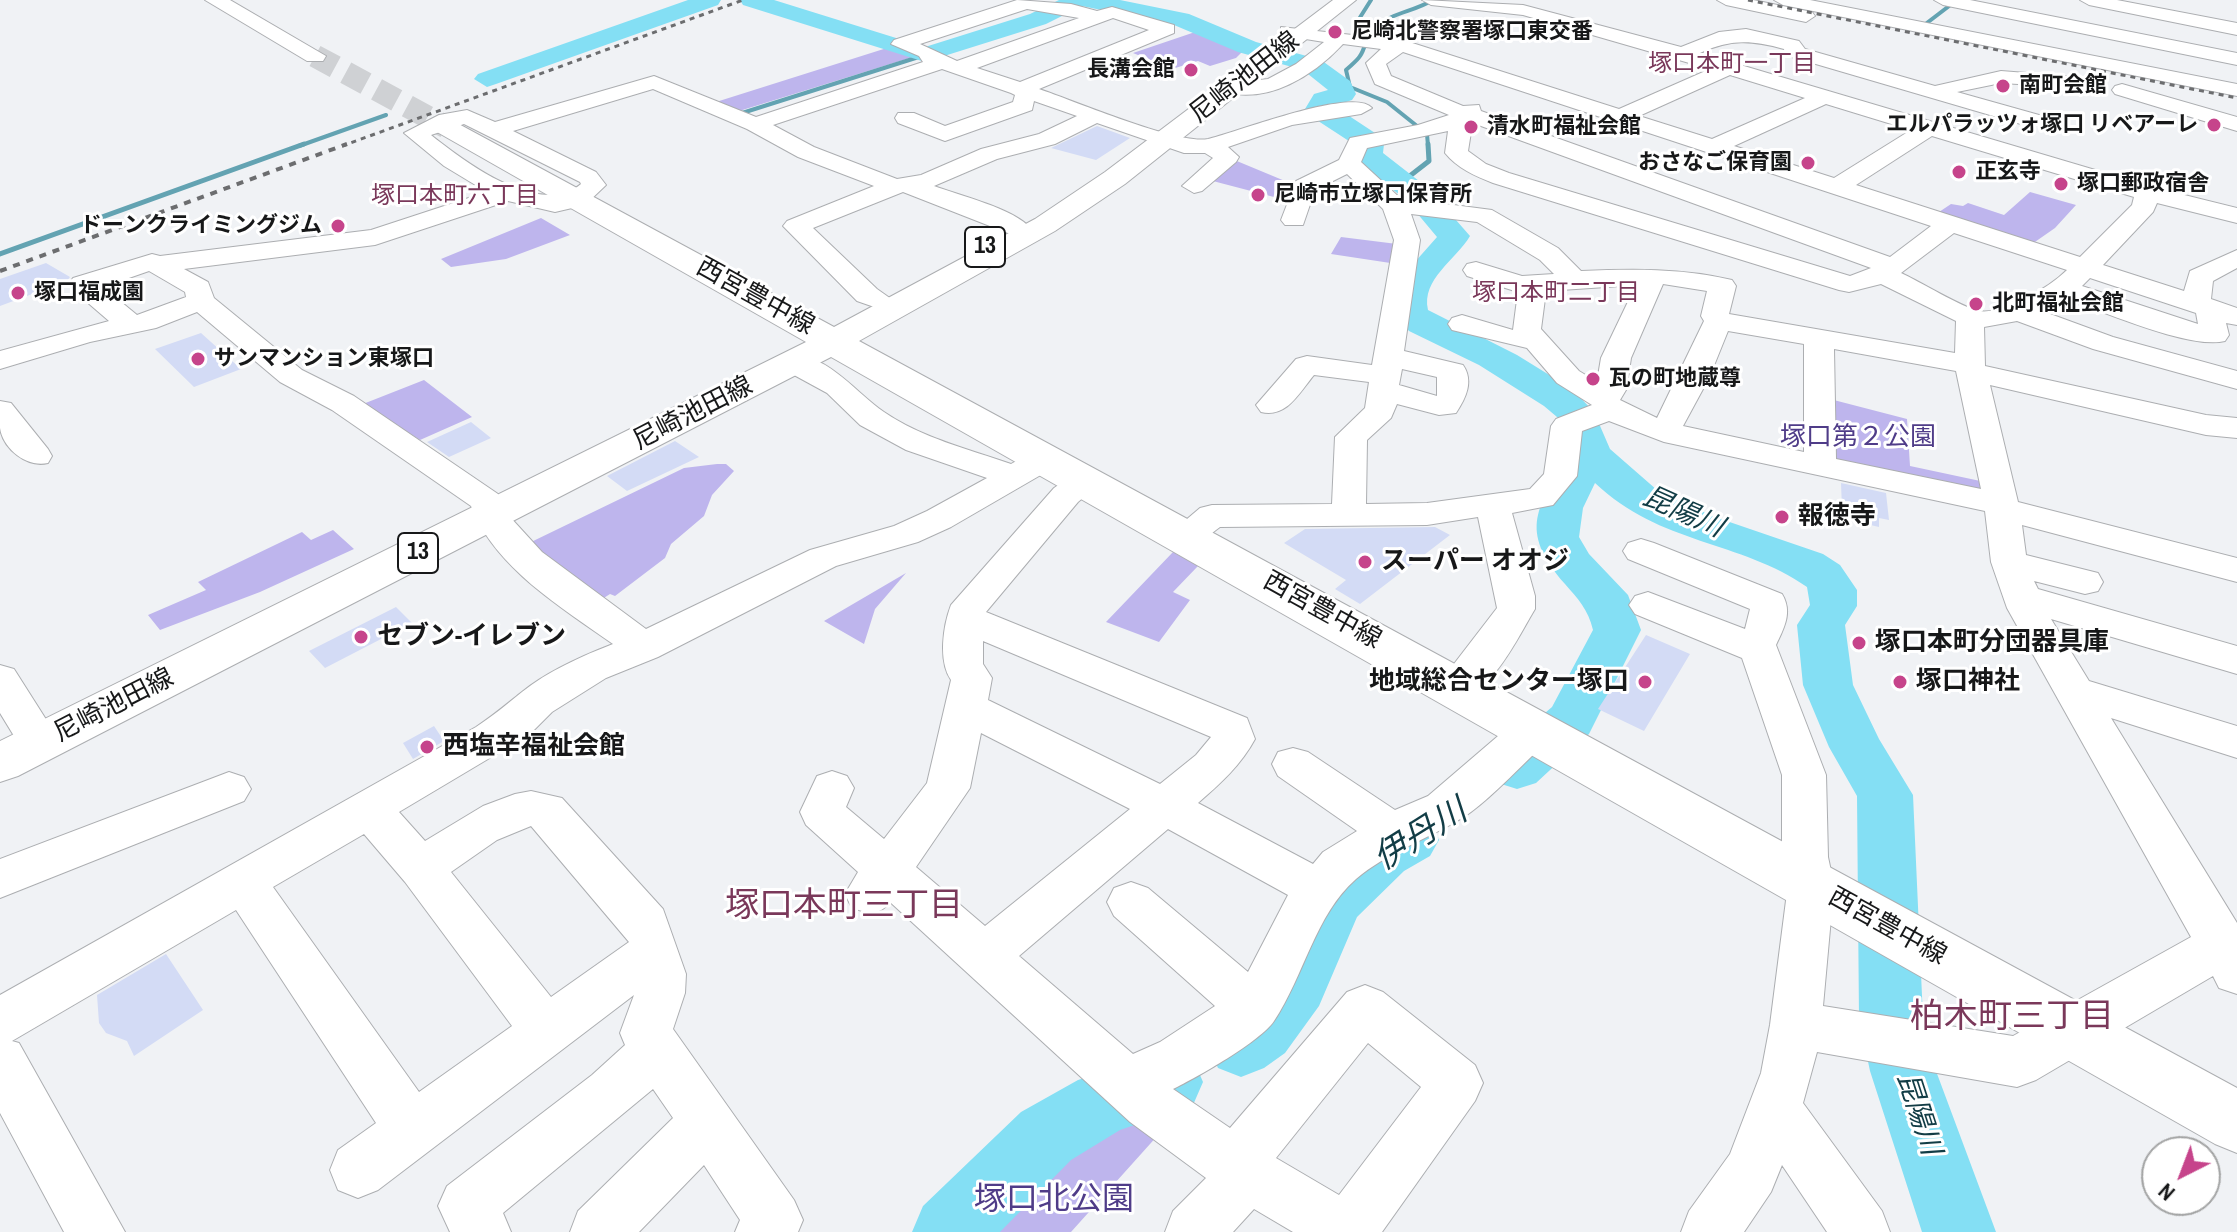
<!DOCTYPE html>
<html>
<head>
<meta charset="utf-8">
<style>
  body { margin:0 }
  #map { position:relative; width:2237px; height:1232px; overflow:hidden; background:#f0f2f5; font-family:"Archivo Narrow",sans-serif }
  canvas { display:block }
  .north { position:absolute; left:2141px; top:1136px; width:80px; height:80px; box-sizing:border-box; background:#fff; border:2px solid #a2a3a3; border-radius:50%; rotate:222deg; font-size:22px; font-weight:700; line-height:32px; text-align:center; color:#171819 }
  .north::after { content:''; display:block; margin:auto; width:28px; height:36px; background:#c6448b; clip-path:polygon(50% 0,100% 100%,50% 72%,0 100%) }
</style>
</head>
<body>
<div id="map">
<canvas width="2237" height="1232"></canvas>
<div class="north">N</div>
</div>
<script>
const g = document.querySelector('canvas').getContext('2d');
g.lineJoin = 'round';
function fill(path, color) {
  g.fillStyle = color;
  g.fill(path, 'evenodd');
}
function trace(path, color, width, dash) {
  g.strokeStyle = color;
  g.lineWidth = width;
  g.lineCap = dash ? 'butt' : 'round';
  g.setLineDash(dash || []);
  g.stroke(path);
}
function drawText(font, color, halo, rows, align = 'center') {
  g.font = font + ' "Archivo Narrow","Noto Sans JP",sans-serif';
  g.lineWidth = 6;
  g.setLineDash([]);
  g.textBaseline = 'middle';
  g.strokeStyle = halo;
  g.fillStyle = color;
  for (const [text, x, y, turn = 0] of rows) {
    g.save();
    g.translate(x, y);
    g.rotate((+turn || 0) * Math.PI / 180);
    g.textAlign = isNaN(turn) ? turn : align;
    if (halo) g.strokeText(text, 0, 0);
    g.fillText(text, 0, 0);
    g.restore();
  }
}
fill(new Path2D(`
  M1198,31L1244,50L1236,58L1210,66L1198,61L1172,69L1133,53Z
  M890,47L916,56L736,112L716,102Z
  M1232,159L1297,186L1293,202L1209,180Z
  M2030,192L2076,205L2055,228L2032,244L1936,214L1951,204L1963,206L1968,203L2004,215Z
  M541,218L570,235L506,259L451,267L441,259Z
  M1341,237L1397,244V264L1331,254Z
  M424,380L472,417L420,440L363,404Z
  M1826,398L1907,419L1910,466L1985,482L1989,495L1828,463Z
  M717,464H726L734,471L712,495L704,516L671,544L665,558L615,596L610,594L596,603L527,544L684,468Z
  M333,530L354,549L260,592L160,630L148,615L206,590L198,582L302,532L311,540Z
  M1173,552L1198,566L1173,592L1190,600L1159,642L1106,622Z
  M906,573L875,609L864,644L824,621Z
  M1127,1110L1159,1134L1071,1232H977L1087,1126Z`), '#beb5ed');
trace(new Path2D(`
  M1371,0L1359,19L1379,25
  M1919,29L1957,0
  M739,114L925,55
  M299,146L386,115
  M1428,146L1427,134L1387,102L1350,87L1346,70C1350,66 1357,61 1360,56C1367,46 1364,37 1374,28C1393,12 1413,12 1433,0`), '#63a3b2', 4);
trace(new Path2D(`
  M1402,182L1429,161L1428,144
  M0,254L304,144`), '#63a3b2', 5);
fill(new Path2D(`
  M688,0H721L718,5L496,84L487,87L474,79L478,74Z
  M740,0H774L925,47L1030,14L1059,0H1120L1189,14L1256,42L1321,60L1350,81L1356,94L1352,100L1334,106L1375,133L1384,144L1383,153L1428,188L1470,236C1456,260 1421,279 1428,310L1517,355L1572,389L1594,412L1610,449L1657,490L1712,516L1823,554L1840,565L1857,590V606L1845,625L1853,685L1879,739L1913,795L1923,1018L1936,1071L1996,1232H1922L1870,1071L1859,1018L1857,796L1829,747L1803,685L1797,625L1810,605L1807,587C1740,540 1660,545 1595,483L1583,508L1579,537L1589,554L1628,595L1641,630L1589,734L1536,783L1517,789L1498,783L1490,768L1498,753L1552,707L1593,630C1588,609 1578,599 1565,584C1517,529 1538,507 1570,452L1557,417L1544,406L1479,365L1409,331L1392,311L1391,300L1399,280L1437,237L1406,200L1358,162L1354,156L1355,145L1309,115L1305,109L1314,94L1328,90L1303,70L1238,52L1174,25L1082,6L1046,24L925,62L743,5Z
  M1410,817L1430,824L1439,840L1430,856L1404,871L1357,917L1319,1006L1285,1053L1264,1068L1241,1077L1218,1068L1208,1046L1218,1024L1239,1011L1274,967L1312,883L1364,837Z
  M1169,1050L1193,1059L1203,1082L1193,1105L1120,1130L1071,1160L1000,1232H912L923,1206L1021,1112L1078,1080Z`), '#84dff4');
fill(new Path2D(`
  M1097,126L1130,138L1096,160L1051,148Z
  M46,263L70,277L67,281L0,306V279Z
  M201,333L241,369L194,387L155,349Z
  M471,422L491,438L449,457L427,442Z
  M675,441L699,457L627,491L607,476Z
  M1841,483L1886,493L1889,520L1879,518V527L1849,520L1848,510L1842,509Z
  M1435,527L1450,535L1360,604L1335,589L1346,580L1284,543L1305,529Z
  M396,607L412,623L325,668L309,651Z
  M1646,635L1690,654L1644,731L1598,709Z
  M434,726L444,741L413,759L403,743Z
  M166,954L203,1010L134,1056L127,1041L106,1033L99,1023L97,995Z`), '#d3dbf5');
trace(new Path2D(`
  M315,56L446,127`), '#cfd1d4', 23, [23, 12]);
const minor = new Path2D(`
  M1017,0L1071,4L1097,11L1112,7L1174,25V33L1039,89C1075,101 1177,145 1208,139C1235,133 1354,86 1372,108L1361,114L1292,125L1228,147L1239,157L1236,162L1202,191L1194,193L1182,186L1213,158L1205,153H1184L1097,123L1055,144L997,159L934,186C958,195 1016,209 1031,229L1018,237L903,192L813,228L877,289L894,301L890,307L880,309L857,301L783,226L787,221L874,186L798,157L747,129L653,89L513,131L596,172L606,185L585,205L555,212L508,201L375,245L184,269L208,282L214,298L302,370L354,396L498,494L510,517L542,552L646,629L810,550L894,526L927,511L987,478L906,450L860,425L827,393L783,369L779,363L783,357C823,347 855,393 884,412C922,438 968,449 1011,464L1034,451L1046,448L1058,451L1062,458L1058,465L951,527L918,542L836,566L658,657L606,678L552,712L530,734L399,812L425,841L483,806L515,794L531,791L562,798L663,909L686,974L685,993L673,1029L794,1200L803,1220L798,1232H735L740,1220L704,1165L639,1232H570L578,1211L673,1118L653,1089L503,1213L511,1232H450L438,1206L447,1186L592,1075L625,1045L620,1033L634,995L378,1190L358,1198L338,1190L330,1170L338,1150L376,1123L236,910L12,1041L19,1043L125,1232H64L0,1113V995L476,727C493,716 507,704 522,692C548,671 582,656 613,644C562,608 494,567 471,506L332,410L280,382L197,312L156,328L90,342L0,369V351L109,321L73,290L69,284L73,278L152,254L160,256L371,230L487,192L444,166L404,133L439,115L467,110L495,122L654,76L756,117L923,62L919,56L891,44L894,40ZM1027,9L1079,18L957,61L920,44ZM1113,18L1149,30L1020,82L977,68ZM942,69L1011,93L1015,95L1013,102L945,126L914,113H898L895,118L898,123L945,141L1032,110L1034,101L1077,116L1039,134L981,149L921,175L897,179L814,147L773,125ZM464,124L580,182L581,184C540,219 465,162 431,135ZM149,271L185,292L186,297L137,315L103,287ZM531,826L629,942L551,997L451,872L497,840ZM364,834L405,882L512,1026L419,1092L273,887Z
  M1422,0L1523,5L1681,47L1719,32L1746,29L1799,41L1805,49L1935,86L2001,71L2077,77L2080,81L2077,85L2070,87L2001,83L1957,92L2039,115L2042,120L2031,127L1785,55L1784,49C1751,40 1731,39 1700,53L2156,188L2237,208V223L2157,203L2153,212L2103,265L2184,291L2190,271L2237,250V268L2213,281L2211,299L2237,308V325L2226,323L2229,335L2225,341C2190,350 2103,311 2066,299L2042,311L2113,337L2237,371V389L2093,349L2017,321L1984,327L1985,366L2206,415L2237,418V438L2206,435L1990,385L2018,502L2237,558V582L2022,525L2026,555L2098,573L2103,582L2098,591L2085,594L2034,581L2038,589L2237,646V674L2051,619L2089,681L2237,726V758L2111,718L2237,923V994L2219,988L2213,976L2036,1080L2017,1087L1817,1052L1803,1103L1882,1211L1890,1232H1827L1782,1165L1771,1192L1744,1232H1681L1689,1211L1730,1154L1761,1073L1770,1025L1788,885L1782,857V775L1742,658L1635,614L1629,605L1635,596L1648,592L1745,629L1750,609L1628,559L1623,551L1628,543L1641,539L1654,543L1782,594C1793,612 1784,628 1776,645L1826,775L1828,857L1834,885L1823,1006L2013,1036L2191,937L2007,608L1991,562L1985,511L1664,442L1609,421L1582,431L1577,476L1553,505L1512,513L1535,596V609C1516,640 1486,709 1443,696L1437,686L1497,608L1478,517L1427,525L1220,527C1204,539 1194,550 1172,544L1167,536L1200,508L1212,505L1332,504L1335,437L1365,408L1369,382L1314,375C1299,393 1287,418 1261,412L1256,405L1296,359L1307,356L1372,365L1394,240L1383,209L1347,174L1315,190L1303,225H1285L1281,220L1296,181L1339,160L1350,138L1418,125L1449,115L1375,84L1366,63L1381,49L1343,44C1313,76 1269,104 1224,92L1221,88L1224,84L1268,79L1296,64L1324,42L1281,35V27L1406,41L1619,109L1710,69L1523,15L1431,5ZM1403,52L1931,226L1890,257L1481,111L1479,105L1463,106L1391,76L1386,64ZM1730,75L1805,98L1712,139L1639,116ZM1826,104L1911,130L1834,178L1734,146ZM1470,122L1871,268L1850,276L1509,173L1486,164L1468,151L1471,132L1466,124ZM1448,131L1445,153C1457,168 1475,176 1493,183L1839,290L1849,292L1881,284L1956,321L1955,353L1729,314L1736,286L1732,280C1681,268 1633,269 1581,271L1558,248L1492,210L1400,198L1361,162L1367,148ZM1932,136L2134,197L2132,205L2080,257L1856,185ZM1411,214L1477,222L1540,260L1554,274L1522,276L1476,262L1467,264L1463,270L1467,276L1518,292L1513,330L1462,315L1452,318L1448,324L1452,330L1527,348L1557,383L1592,405L1556,419L1551,426L1544,474L1530,489L1427,503L1366,504L1367,440L1391,418L1397,404L1439,415L1456,413C1466,398 1474,381 1463,365L1404,351L1420,240ZM1954,233L2067,270C2050,287 2003,315 1979,311C1963,308 1919,281 1901,273ZM2090,278L2196,313L2198,324L2082,286ZM1663,284L1707,291L1701,316L1704,321L1657,418L1620,400L1626,390L1631,358ZM1636,285L1601,358L1597,382L1579,371L1541,329L1546,291ZM1728,331L1804,344V452L1683,426L1709,378ZM1834,349L1956,371L1981,489L1836,459ZM1402,369L1437,377V396L1399,385Z
  M1717,0H1753L1812,12L1815,16L1806,22L1726,5Z
  M1774,0H1810L2237,84V96L1783,5Z
  M1934,0H1970L2237,53V65L1943,5Z
  M2080,0H2117L2237,23V35L2089,5Z
  M2122,84L2237,117V131L2115,94L2112,90L2115,86Z
  M0,401L11,403L48,449L52,456L48,463C27,468 3,449 0,428C0,419 0,409 0,401Z
  M1086,471L1098,474L1103,481L1078,502L986,612L1247,718L1255,739C1241,765 1220,784 1198,803L1313,864L1323,852L1357,831L1278,776L1272,764L1278,752L1293,748L1308,752L1395,810L1428,796L1519,718L1534,713L1549,718L1555,729L1549,740C1523,763 1485,806 1457,821C1423,841 1387,853 1356,879C1315,915 1304,976 1274,1021C1261,1041 1196,1078 1173,1089L1230,1128L1347,992L1365,985L1383,992L1475,1065L1483,1083L1475,1101L1382,1232H1293L1254,1209L1233,1232H1165L1173,1211L1206,1178L1130,1122L890,902C880,916 867,913 852,908L845,894L858,872L806,825L800,812L817,776L832,771L847,776L854,788L846,807L884,839L927,783L951,680C938,661 943,626 951,605L1054,488L1074,474ZM983,641L1211,737L1196,755L1160,784L988,700L992,678L983,664ZM981,733L1130,809L985,926L916,867L970,788ZM1168,829L1288,895L1248,972L1148,888L1131,882L1114,888L1107,902L1114,916L1215,1006L1160,1042L1133,1054L1019,956ZM1368,1043L1421,1087L1339,1195L1276,1158Z
  M0,665L14,669L61,743L55,754L40,759L25,754L0,713Z
  M229,772L244,777L251,789L244,801L0,898V859Z`);
const major = new Path2D(`
  M205,0H230L326,56L323,61H307Z
  M1333,0H1356L1125,184L1055,231L859,341L2237,1088V1153L2215,1144L831,357L18,776L0,782V741L806,342L437,132L433,127L437,122H455L834,327L1035,219L1105,172Z`);
trace(minor, '#acaeb1', 2);
trace(major, '#acaeb1', 2);
fill(minor, '#fff');
fill(major, '#fff');
trace(new Path2D(`
  M1748,0L2237,98
  M342,146L743,0`), '#6c6d6f', 3, [5, 5]);
trace(new Path2D(`
  M0,271L347,144`), '#6c6d6f', 4, [7, 7]);
for (const [x, y, r, color] of [
  [1335,32,8,"#c6448b"],
  [1191,70,8,"#c6448b"],
  [2003,86,8,"#c6448b"],
  [2214,125,8,"#c6448b"],
  [1471,127,8,"#c6448b"],
  [1808,163,8,"#c6448b"],
  [1959,172,8,"#c6448b"],
  [2061,184,8,"#c6448b"],
  [1258,195,8,"#c6448b"],
  [338,226,8,"#c6448b"],
  [18,293,8,"#c6448b"],
  [1976,304,8,"#c6448b"],
  [198,359,8,"#c6448b"],
  [1593,379,8,"#c6448b"],
  [1782,517,8,"#c6448b"],
  [1365,562,8,"#c6448b"],
  [361,637,8,"#c6448b"],
  [1859,643,8,"#c6448b"],
  [1645,682,8,"#c6448b"],
  [1900,682,8,"#c6448b"],
  [427,747,8,"#c6448b"]
]) {
  const dot = new Path2D();
  dot.arc(x, y, r, 0, 2 * Math.PI);
  g.fillStyle = color;
  g.fill(dot);
  trace(dot, '#fff', 3);
}
drawText('bold 22px', '#171819', '#fff', [
  ["尼崎北警察署塚口東交番",1351,32],
  ["長溝会館",1175,70,"right"],
  ["南町会館",2019,86],
  ["エルパラッツォ塚口 リベアーレ",2198,125,"right"],
  ["清水町福祉会館",1487,127],
  ["おさなご保育園",1792,163,"right"],
  ["正玄寺",1975,172],
  ["塚口郵政宿舎",2077,184],
  ["尼崎市立塚口保育所",1274,195],
  ["ドーンクライミングジム",322,226,"right"],
  ["塚口福成園",34,293],
  ["北町福祉会館",1992,304],
  ["サンマンション東塚口",214,359],
  ["瓦の町地蔵尊",1609,379]
], 'left');
drawText('24px', '#7a385a', '#fff', [
  ["塚口本町一丁目",1732,65],
  ["塚口本町六丁目",455,197],
  ["塚口本町二丁目",1556,294]
]);
for (const [x, y, w] of [
  [985,247,40],
  [418,553,40]
]) {
  const box = new Path2D();
  box.roundRect(x - w / 2, y - 20, w, 40, 6);
  g.fillStyle = '#fff';
  g.fill(box);
  trace(box, '#171819', 2);
}
drawText('bold 24px', '#171819', null, [
  ["13",985,247],
  ["13",418,553]
]);
drawText('26px', '#171819', '#fff', [
  ["尼崎池田線",1245,78,-38],
  ["西宮豊中線",755,297,29],
  ["尼崎池田線",693,414,-27],
  ["西宮豊中線",1322,611,29],
  ["尼崎池田線",114,706,-27],
  ["西宮豊中線",1887,927,29]
]);
drawText('26px', '#4f3c88', '#fff', [
  ["塚口第２公園",1858,438]
]);
drawText('bold 26px', '#171819', '#fff', [
  ["報徳寺",1798,517],
  ["スーパー オオジ",1381,562],
  ["セブン-イレブン",377,637],
  ["塚口本町分団器具庫",1875,643],
  ["地域総合センター塚口",1629,682,"right"],
  ["塚口神社",1916,682],
  ["西塩辛福祉会館",443,747]
], 'left');
drawText('italic 28px', '#123d46', '#fff', [
  ["昆陽川",1683,513,24],
  ["昆陽川",1918,1114,72]
]);
drawText('32px', '#4f3c88', '#fff', [
  ["塚口北公園",1054,1200]
]);
drawText('italic 34px', '#123d46', '#fff', [
  ["伊丹川",1421,836,-32]
]);
drawText('34px', '#7a385a', '#fff', [
  ["塚口本町三丁目",844,907],
  ["柏木町三丁目",2012,1018]
]);
</script>
</body>
</html>
